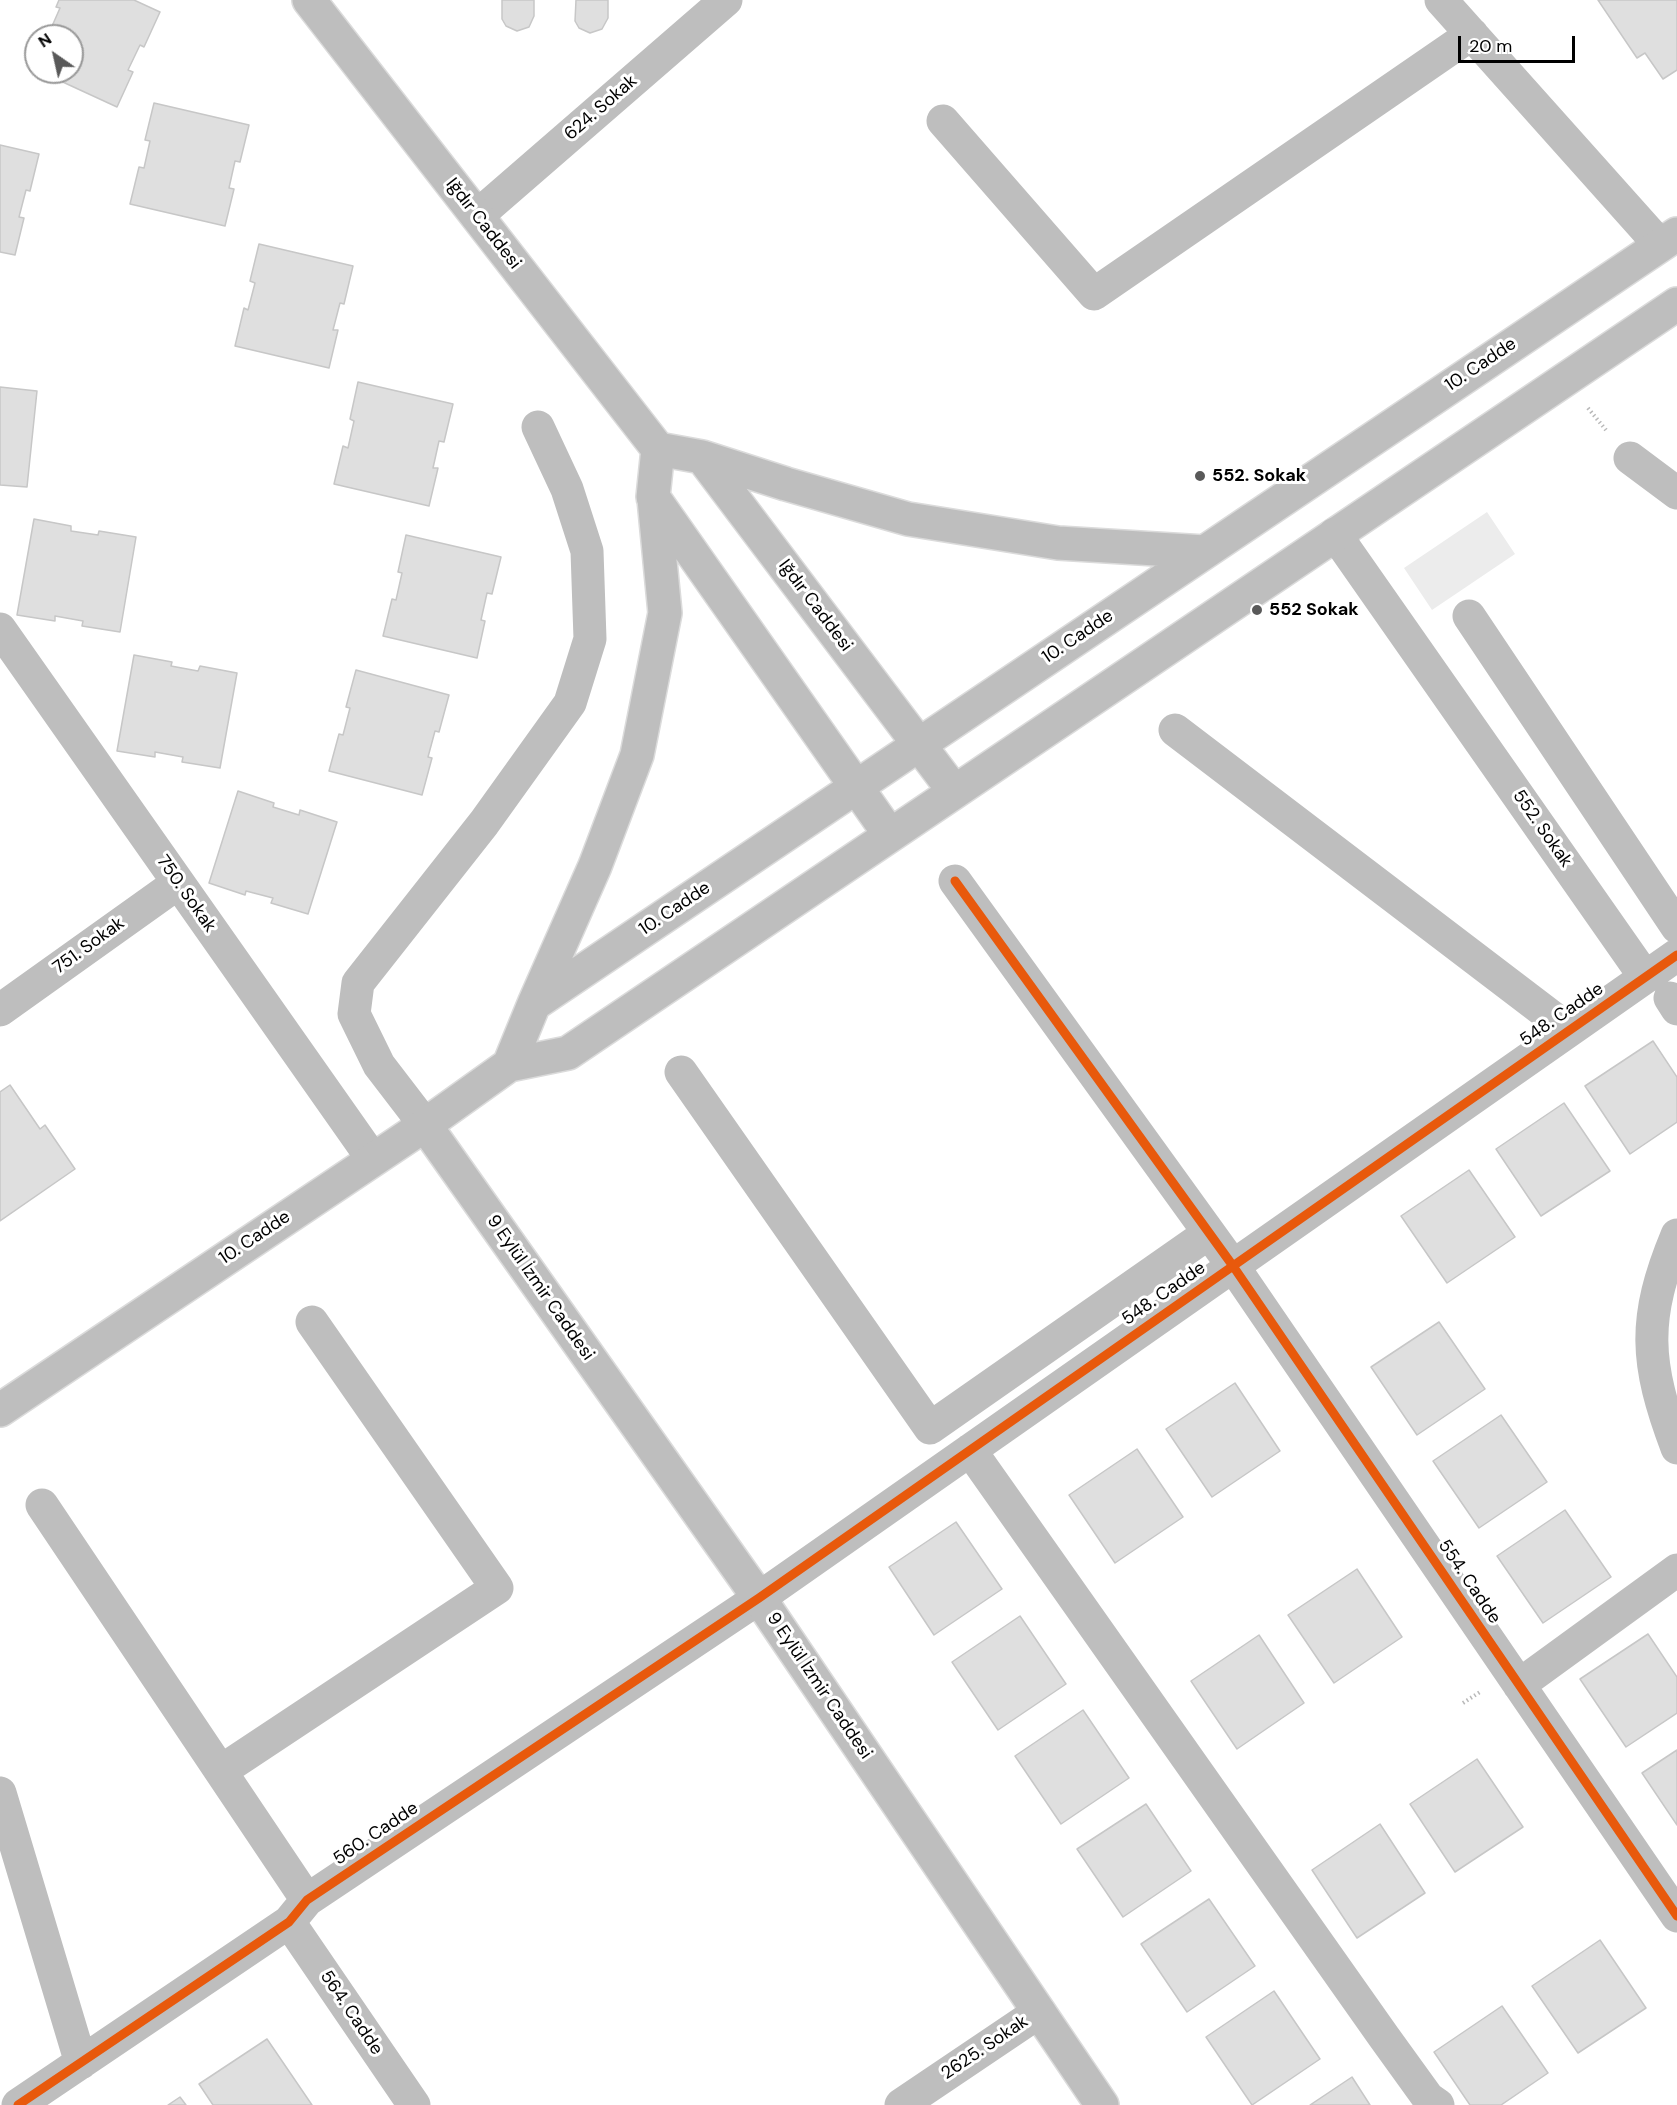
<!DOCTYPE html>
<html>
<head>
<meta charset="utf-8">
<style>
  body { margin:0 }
  #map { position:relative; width:1677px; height:2105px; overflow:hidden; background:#fff; font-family:"DM Sans",sans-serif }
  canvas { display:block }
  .north { position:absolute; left:24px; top:24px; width:60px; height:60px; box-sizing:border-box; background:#fff; border:2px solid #999; border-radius:50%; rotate:326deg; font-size:16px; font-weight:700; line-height:24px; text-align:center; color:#000 }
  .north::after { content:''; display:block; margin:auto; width:21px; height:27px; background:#595959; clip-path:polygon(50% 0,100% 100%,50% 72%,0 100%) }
  .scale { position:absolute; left:1458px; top:36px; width:117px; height:27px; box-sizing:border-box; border:3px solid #000; border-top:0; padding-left:8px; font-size:18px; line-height:21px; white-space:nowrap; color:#000; -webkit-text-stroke:4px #fff; paint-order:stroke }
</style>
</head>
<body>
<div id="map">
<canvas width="1677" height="2105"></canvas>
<div class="north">N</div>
<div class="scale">20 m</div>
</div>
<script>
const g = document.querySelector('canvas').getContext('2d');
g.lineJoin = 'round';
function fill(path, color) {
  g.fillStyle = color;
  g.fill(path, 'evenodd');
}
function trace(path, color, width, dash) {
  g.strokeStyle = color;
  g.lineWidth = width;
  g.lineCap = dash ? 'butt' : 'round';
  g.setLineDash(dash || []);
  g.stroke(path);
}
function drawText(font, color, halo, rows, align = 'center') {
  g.font = font + ' "DM Sans",sans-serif';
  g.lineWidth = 6;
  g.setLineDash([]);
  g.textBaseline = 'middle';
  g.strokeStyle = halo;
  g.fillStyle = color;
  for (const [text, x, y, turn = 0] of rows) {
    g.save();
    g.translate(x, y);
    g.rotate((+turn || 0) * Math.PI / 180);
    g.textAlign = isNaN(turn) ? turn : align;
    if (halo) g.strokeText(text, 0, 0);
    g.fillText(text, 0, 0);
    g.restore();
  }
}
fill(new Path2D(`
  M1487,512L1515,554L1432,610L1404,568Z`), '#ececec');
const building = new Path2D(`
  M59,0H134L160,12L144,47L140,45L128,70L133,72L117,107L41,72H72V36H43L45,32L49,33L60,8L56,7Z
  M502,0H534V16L529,27L517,31L506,26L502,19Z
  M576,0H608V18L602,29L590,33L579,28L575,21Z
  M1598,0H1677V70L1663,79L1645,53L1637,58Z
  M36,51V70L29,66Z
  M154,103L249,125L240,162L235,161L229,188L234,189L225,226L130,204L139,167L144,168L150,141L145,140Z
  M0,145L39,154L30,191L26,190L19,217L24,218L15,255L0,252Z
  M259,244L353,266L344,304L340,303L333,330H338L329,368L235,346L244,308L248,310L255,283L250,281Z
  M358,382L453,404L444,442L439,441L433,468H438L429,506L334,484L343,446L348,448L354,421L350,419Z
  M0,387L37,391L27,487L0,485Z
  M34,519L71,526V531L98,535L99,531L136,537L120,632L82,626L83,621L55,616V621L17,615Z
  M406,535L501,557L492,594L487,593L481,620L485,621L477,658L383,636L392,599L396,600L402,573L398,572Z
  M134,655L172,662L171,666L198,671L200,666L237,673L220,768L182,762L183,757L155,752V757L117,751Z
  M356,670L449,695L439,732L435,731L428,757L432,758L422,795L329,771L339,734L343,735L350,708L346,707Z
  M238,791L274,803L273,807L299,815L300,810L337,822L308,914L271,903L273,898L246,891L245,895L209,883Z
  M1653,1041L1677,1077V1122L1630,1154L1585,1086Z
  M10,1085L40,1129L45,1125L75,1169L0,1221V1092Z
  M1564,1103L1610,1171L1541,1216L1496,1149Z
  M1469,1170L1515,1237L1447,1283L1401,1216Z
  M1439,1322L1485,1389L1417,1435L1371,1367Z
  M1235,1383L1280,1451L1212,1497L1166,1429Z
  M1501,1415L1547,1482L1479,1528L1433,1461Z
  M1137,1449L1183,1517L1115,1563L1069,1495Z
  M1565,1510L1611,1577L1543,1623L1497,1556Z
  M956,1522L1002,1589L934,1635L889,1567Z
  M1357,1569L1402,1637L1334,1683L1288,1615Z
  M1020,1616L1066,1684L998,1730L952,1662Z
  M1648,1634L1677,1677V1713L1626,1747L1580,1679Z
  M1259,1635L1304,1703L1237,1749L1191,1681Z
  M1083,1710L1129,1778L1061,1824L1015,1756Z
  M1677,1750V1825L1642,1773Z
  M1477,1759L1523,1827L1455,1872L1410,1804Z
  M1146,1804L1191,1871L1123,1917L1077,1849Z
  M1380,1824L1425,1893L1357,1938L1312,1870Z
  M1209,1899L1255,1966L1187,2012L1141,1944Z
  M1600,1940L1646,2008L1578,2053L1532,1986Z
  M1274,1991L1320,2059L1252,2105L1206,2037Z
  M1502,2006L1548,2073L1501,2105H1470L1434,2052Z
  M267,2039L312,2105H213L199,2084Z
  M1352,2077L1370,2105H1310Z
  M180,2097L186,2105H168Z`);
fill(building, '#dfdfdf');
trace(building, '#c7c7c7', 1.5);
const major = new Path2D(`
  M309,0L658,449
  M1677,234L534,1004L509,1065L568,1053L1677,304
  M702,457L786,484L908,519L1058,543L1205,552
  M890,835L653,497L658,449L702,457L954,791
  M534,1004L595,866L637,755L665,613L654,499
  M425,1125L759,1598L1102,2105
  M0,1410L425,1125L509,1065`);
trace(major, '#dbdbdb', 36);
trace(new Path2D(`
  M1588,408L1606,430
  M1463,1703L1480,1692`), '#b9b9b9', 4, [1.5, 3]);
trace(new Path2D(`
  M1441,0L1660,245
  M943,121L1094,294L1472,34
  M477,216L726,0
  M1630,458L1677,493
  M1335,534L1645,977
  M1469,616L1677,927
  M0,629L372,1158
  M1175,730L1569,1030
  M955,881L1233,1266L1677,1916
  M1670,998L1677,1009
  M0,1010L178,883
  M681,1072L930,1428L1209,1233
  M425,1125L379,1065L354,1014L358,983L484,823L570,703L590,639L587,551L567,489L538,427
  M1677,1235C1642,1319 1645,1363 1677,1448
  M970,1450L1384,2037L1428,2098L1438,2105
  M42,1505L307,1900
  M1519,1685L1677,1570
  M221,1771L497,1588L312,1322
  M0,1793L81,2063
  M289,1922L414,2105
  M18,2105L289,1922L307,1900L759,1598L1677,955
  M901,2105L1039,2012`), '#bebebe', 33);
trace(major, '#bebebe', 33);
trace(new Path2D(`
  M955,881L1233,1266L1677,1916
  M18,2105L289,1922L307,1900L759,1598L1677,955`), '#e8590c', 9);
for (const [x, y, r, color] of [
  [1200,476,6,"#595959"],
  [1257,610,6,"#595959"]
]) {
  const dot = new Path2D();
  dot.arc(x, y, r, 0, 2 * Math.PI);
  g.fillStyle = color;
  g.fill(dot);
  trace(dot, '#fff', 2);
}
drawText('18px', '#000', '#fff', [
  ["624. Sokak",601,108,-41],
  ["Iğdır Caddesi",483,224,52],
  ["10. Cadde",1481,365,-34],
  ["Iğdır Caddesi",815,606,53],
  ["10. Cadde",1078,637,-34],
  ["552. Sokak",1542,829,55],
  ["750. Sokak",186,894,55],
  ["10. Cadde",675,909,-34],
  ["751. Sokak",89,946,-36],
  ["548. Cadde",1562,1015,-35],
  ["10. Cadde",255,1238,-34],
  ["9 Eylül İzmir Caddesi",540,1288,55],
  ["548. Cadde",1164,1294,-35],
  ["554. Cadde",1469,1582,56],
  ["9 Eylül İzmir Caddesi",819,1686,56],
  ["560. Cadde",376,1834,-34],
  ["564. Cadde",351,2013,56],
  ["2625. Sokak",985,2048,-34]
]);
drawText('bold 18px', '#000', '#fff', [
  ["552. Sokak",1212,476],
  ["552 Sokak",1269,610]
], 'left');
</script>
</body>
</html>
